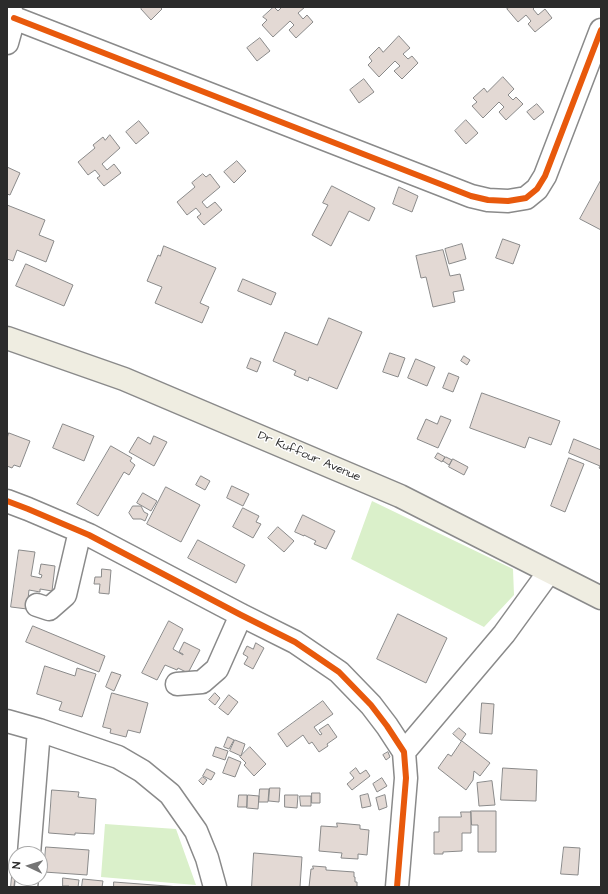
<!DOCTYPE html>
<html>
<head>
<meta charset="utf-8">
<style>
  body { margin:0 }
  #map { position:relative; width:608px; height:894px; overflow:hidden; background:#fff; font-family:"Architects Daughter",sans-serif }
  canvas { display:block }
  .frame { position:absolute; inset:0; border:8px solid #2b2b2b; pointer-events:none }
  .north { position:absolute; left:8px; top:846px; width:40px; height:40px; box-sizing:border-box; background:#fff; border:1px solid #aaa; border-radius:50%; rotate:274deg; font-size:11px; font-weight:700; line-height:16px; text-align:center; color:#2b2b2b }
  .north::after { content:''; display:block; margin:auto; width:14px; height:18px; background:#757575; clip-path:polygon(50% 0,100% 100%,50% 72%,0 100%) }
</style>
</head>
<body>
<div id="map">
<canvas width="608" height="894"></canvas>
<div class="frame"></div>
<div class="north">N</div>
</div>
<script>
const g = document.querySelector('canvas').getContext('2d');
g.lineJoin = 'round';
function fill(path, color) {
  g.fillStyle = color;
  g.fill(path, 'evenodd');
}
function trace(path, color, width, dash) {
  g.strokeStyle = color;
  g.lineWidth = width;
  g.lineCap = dash ? 'butt' : 'round';
  g.setLineDash(dash || []);
  g.stroke(path);
}
function drawText(font, color, halo, rows, align = 'center') {
  g.font = font + ' "Architects Daughter",sans-serif';
  g.lineWidth = 3;
  g.setLineDash([]);
  g.textBaseline = 'middle';
  g.strokeStyle = halo;
  g.fillStyle = color;
  for (const [text, x, y, turn = 0] of rows) {
    g.save();
    g.translate(x, y);
    g.rotate((+turn || 0) * Math.PI / 180);
    g.textAlign = isNaN(turn) ? turn : align;
    if (halo) g.strokeText(text, 0, 0);
    g.fillText(text, 0, 0);
    g.restore();
  }
}
fill(new Path2D(`
  M372,501L513,569L514,595L484,627L351,559Z
  M105,824L176,829L196,885L101,877Z`), '#daf0ca');
const building = new Path2D(`
  M143,7H160L162,9L151,20L141,9Z
  M274,7L278,11L282,7H305L298,13L303,19L307,15L313,22L296,38L289,30L294,25L290,21L273,37L262,25L267,20L263,17Z
  M510,7H535L533,9L538,15L545,9L552,18L535,32L528,24L531,21L526,15L518,22L507,9Z
  M399,36L410,48L403,54L408,59L412,56L418,63L402,79L394,71L400,66L395,61L379,77L368,65L372,61L369,57L379,47L383,52Z
  M260,38L270,51L257,61L247,48Z
  M503,77L514,89L508,95L513,100L516,97L523,104L506,120L499,112L504,107L499,102L483,118L472,106L477,102L473,98L484,88L487,92Z
  M364,79L374,92L359,103L350,90Z
  M537,104L544,112L534,120L527,112Z
  M466,120L478,133L466,144L455,131Z
  M139,121L149,133L136,144L126,132Z
  M110,135L120,148L102,164L107,170L114,164L121,173L104,186L97,178L100,176L95,170L88,175L78,162L95,148L93,145L103,137L105,140Z
  M237,161L246,171L234,183L224,172Z
  M7,167L20,173L10,195L7,194Z
  M203,174L206,177L210,174L220,187L202,202L207,208L215,202L222,210L204,225L197,217L201,214L196,208L187,215L177,202L195,187L192,183Z
  M601,180V230L580,219Z
  M332,186L375,208L369,221L349,211L331,246L312,235L328,205L323,203Z
  M399,187L418,196L412,212L393,204Z
  M7,205L45,220L39,235L54,241L46,262L17,250L13,261L7,259Z
  M503,239L520,245L513,264L496,258Z
  M462,244L466,259L449,264L445,249Z
  M164,246L216,268L200,303L209,307L202,323L155,303L162,287L147,281L158,255L160,256Z
  M443,250L450,276L460,274L464,290L453,292L455,302L433,307L426,277L421,278L416,256Z
  M26,264L73,285L64,306L16,286Z
  M243,279L276,293L271,305L238,291Z
  M329,318L362,332L337,389L309,377L308,381L294,375L296,371L273,361L285,332L317,345Z
  M390,353L405,358L398,377L383,372Z
  M464,356L470,360L467,365L461,361Z
  M251,358L261,362L257,372L247,368Z
  M416,359L435,367L427,386L408,378Z
  M449,373L459,377L453,392L443,388Z
  M482,393L560,421L551,445L529,437L525,448L470,428Z
  M441,416L451,420L438,448L417,439L426,419L437,424Z
  M63,424L94,436L84,461L53,448Z
  M9,433L30,441L20,467L14,465L12,468L7,466V439Z
  M154,436L167,442L154,466L129,452L138,437L150,444Z
  M574,439L601,450V469L599,468L600,466L569,453Z
  M111,446L132,458L130,461L135,465L129,475L124,472L98,516L77,504Z
  M438,453L445,457L442,462L435,458Z
  M446,457L452,460L449,465L443,461Z
  M569,458L584,464L565,512L551,506Z
  M453,459L468,467L464,475L449,467Z
  M201,476L210,481L205,490L196,485Z
  M232,486L249,494L243,506L227,498Z
  M166,487L200,505L181,542L147,524Z
  M143,493L157,501L151,511L137,503Z
  M133,506H141L144,512L148,514L145,521L141,519H133L129,513Z
  M243,508L259,516L256,522L261,524L253,538L233,527Z
  M303,515L335,531L326,549L314,544L316,541L304,535V536L295,532Z
  M278,527L294,541L284,552L268,538Z
  M198,540L245,565L236,583L188,558Z
  M19,550L35,552L31,576L41,578L42,575L39,574L41,564L55,566L52,591L40,589V592L29,590L27,609L11,607Z
  M102,569L111,570L109,594L99,593L100,584H94L95,577H101Z
  M398,614L447,638L426,683L377,659Z
  M169,621L183,629L173,649L183,655V654L179,652L184,642L200,650L188,673L178,668L177,670L165,665L157,680L142,673Z
  M33,626L105,656L99,672L26,642Z
  M256,643L264,648L253,669L244,664L248,657L243,654L247,646L253,649Z
  M45,666L75,676L77,668L96,674L82,717L59,710L62,702L37,694Z
  M112,672L121,675L114,691L106,687Z
  M112,693L148,703L140,733L128,730L126,737L110,733L111,729L103,727Z
  M215,693L220,698L215,705L209,700Z
  M229,695L238,702L228,715L219,708Z
  M323,701L333,714L314,727L320,735L322,734L319,730L328,724L337,737L327,744L328,746L319,752L312,742L309,744L303,735L287,747L278,734Z
  M482,703L494,704L492,734L480,733Z
  M459,728L466,734L461,741L453,734Z
  M228,737L234,740L229,749L224,747Z
  M235,740L245,744L241,756L230,751Z
  M462,741L490,763L480,776L474,771L473,780L466,790L438,768L448,754L451,756Z
  M216,747L228,751L225,760L213,756Z
  M250,747L266,764L254,776L244,765L246,763L240,757Z
  M388,752L390,757L386,760L383,755Z
  M229,757L241,762L235,777L223,773Z
  M356,768L360,774L366,770L370,776L352,790L347,784L354,778L350,773Z
  M503,768L537,770L536,801L501,800Z
  M207,769L215,773L211,780L203,776Z
  M203,777L207,780L203,785L199,781Z
  M382,778L387,786L377,792L373,784Z
  M492,781L495,805L479,806L477,783Z
  M270,788H280L279,802L269,801Z
  M260,789H269L268,802H259Z
  M52,790L79,792L78,797L96,799L94,834L75,833V835L49,833Z
  M312,793H320V803H312Z
  M368,794L371,806L362,808L360,796Z
  M239,795H247V807H238Z
  M248,795L259,796L258,809L247,808Z
  M285,795H298L297,808L285,807Z
  M385,795L387,807L379,810L376,798Z
  M300,796H311V806H301Z
  M471,811H496V852H478V825H472Z
  M461,812H471V833H462V851L443,852V854H434V832H439V817H461Z
  M337,823L360,825V829L369,830L367,855L358,854V859L341,858L342,853L319,851L321,826L337,827Z
  M46,847L89,850L87,875L44,872Z
  M564,847L580,848L578,875L561,874Z
  M254,853L302,857L300,887H252Z
  M313,866L326,867V870L354,872V877H355V882H357V887H309L311,869H313Z
  M12,876L16,877L19,887H11Z
  M63,878L79,880L78,887H69V886H63Z
  M83,879L103,881L102,887H82Z
  M114,882L180,887H114Z`);
fill(building, '#e3d9d4');
trace(building, '#8a8a8a', 1);
const minor = new Path2D(`
  M14,18L471,196L488,200L508,201L526,198L537,189L545,176L601,30
  M7,43L14,18L9,7
  M7,501L28,509L89,535L241,615L295,642L339,672L371,705L387,726L404,752L406,778L397,887
  M37,605L49,609L65,595L80,531
  M177,684L202,682L217,669L241,615
  M7,721L39,730L118,757L142,771L170,794L196,831L207,858L215,887
  M404,752L504,634L549,572
  M29,854L39,730
  M26,887L27,878`);
const major = new Path2D(`
  M7,338L124,379L400,496L601,598`);
trace(minor, '#8a8a8a', 25);
trace(major, '#8a8a8a', 25);
trace(minor, '#fff', 22);
trace(major, '#efede1', 22);
trace(new Path2D(`
  M14,18L471,196L488,200L508,201L526,198L537,189L545,176L601,30
  M7,501L28,509L89,535L241,615L295,642L339,672L371,705L387,726L404,752L406,778L397,887`), '#e8590c', 6);
drawText('12px', '#2b2b2b', '#fff', [
  ["Dr Kuffour Avenue",309,457,23]
]);
</script>
</body>
</html>
